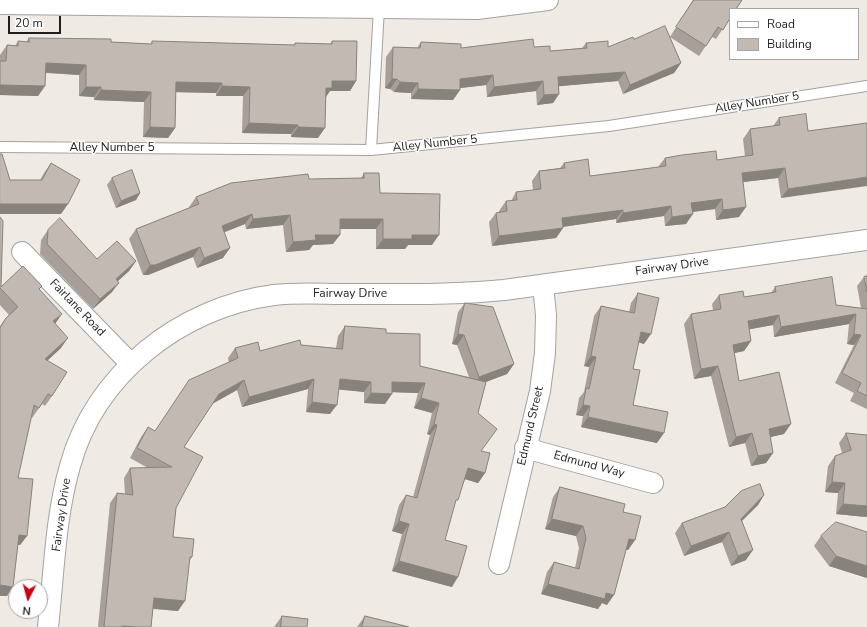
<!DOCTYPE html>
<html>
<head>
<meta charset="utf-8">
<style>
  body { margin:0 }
  #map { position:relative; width:867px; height:627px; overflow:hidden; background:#efeae4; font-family:"Nunito Sans",sans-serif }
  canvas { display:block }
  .legend { position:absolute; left:729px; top:8px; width:130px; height:52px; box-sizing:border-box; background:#fff; border:1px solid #a5a5a5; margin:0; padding:5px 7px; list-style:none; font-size:12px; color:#1e1e1e }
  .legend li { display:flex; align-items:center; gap:8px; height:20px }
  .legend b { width:20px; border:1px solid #a5a5a5 }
  .north { position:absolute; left:8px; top:579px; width:40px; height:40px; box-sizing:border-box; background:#fff; border:1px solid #a5a5a5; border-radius:50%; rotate:186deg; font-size:11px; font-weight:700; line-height:16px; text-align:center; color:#1e1e1e }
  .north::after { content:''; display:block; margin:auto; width:14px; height:18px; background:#c90216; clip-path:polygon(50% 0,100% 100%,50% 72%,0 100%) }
  .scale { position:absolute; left:8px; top:16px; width:53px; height:18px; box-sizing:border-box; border:2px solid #1e1e1e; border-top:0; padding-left:5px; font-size:12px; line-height:14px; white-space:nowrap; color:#1e1e1e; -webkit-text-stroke:3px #fff; paint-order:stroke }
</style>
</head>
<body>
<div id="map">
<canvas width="867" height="627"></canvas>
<ul class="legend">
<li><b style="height:5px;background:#fff"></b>Road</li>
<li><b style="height:11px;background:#c3b9b3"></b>Building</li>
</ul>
<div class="north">N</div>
<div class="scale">20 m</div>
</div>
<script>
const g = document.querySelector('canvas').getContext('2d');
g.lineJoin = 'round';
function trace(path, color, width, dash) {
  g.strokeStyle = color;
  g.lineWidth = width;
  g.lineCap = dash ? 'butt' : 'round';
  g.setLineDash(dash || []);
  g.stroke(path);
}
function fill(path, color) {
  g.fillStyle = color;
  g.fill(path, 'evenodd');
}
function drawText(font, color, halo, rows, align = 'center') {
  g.font = font + ' "Nunito Sans",sans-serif';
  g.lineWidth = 3;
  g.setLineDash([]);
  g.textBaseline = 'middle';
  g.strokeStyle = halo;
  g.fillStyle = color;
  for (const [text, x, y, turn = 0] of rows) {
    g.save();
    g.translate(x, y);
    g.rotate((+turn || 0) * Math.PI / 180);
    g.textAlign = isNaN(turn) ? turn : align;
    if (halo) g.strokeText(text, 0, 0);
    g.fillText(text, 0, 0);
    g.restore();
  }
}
const lane = new Path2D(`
  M0,147L371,150L609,126L867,86
  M371,150L379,8`);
const street = new Path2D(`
  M0,4L477,9L548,0
  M22,252L131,364
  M525,448L653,483
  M499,564L540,391L545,353L546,315L543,285
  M48,627C54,574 55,518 70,466C95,374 181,307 274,295C298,292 324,294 349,294C401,294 453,295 504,290L867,240`);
trace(lane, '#a2a2a2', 12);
trace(street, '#a2a2a2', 22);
trace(lane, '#fff', 10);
trace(street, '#fff', 20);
fill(new Path2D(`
  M693,0H742L716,39L712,37L699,56L670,37L681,63L674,73L623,94L618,81L559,86V94L553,103L537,105L536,91L487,97L486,85L460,88V90L453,100L411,99V93L394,92L390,89L385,88L386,57L393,47L417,48L421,42L461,48L534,47L550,51L582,48L586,43L608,47L634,39L670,37Z
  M29,38L151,44L152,41L294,45L295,43L330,44L332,41L356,81L350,91H330L326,97L318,138L291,137V134L242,133L243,96H216V93L176,92L175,128L168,138L143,137L144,102L94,100V97L79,96V75L45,73V86L38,96L0,95V55L7,45L15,46L18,41L26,42Z
  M779,118L808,131L867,123L781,198L778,178L743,182L739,217L716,220L715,209L692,212L686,224L665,226L664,216L616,223V219L563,227V228L556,238L492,246L489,222L496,213L499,212V211L506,201H511L516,192L533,190L532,181L539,171L560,168L564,163L590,176L658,167L665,158L717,160L745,157L743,139L750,129L773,126Z
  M0,154L10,180H40L44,173L51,163L61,214H0Z
  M364,173L380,193L432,245H408L405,249H376V229H340L333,244L313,245L309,250L286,252L283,225L246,229L245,224L224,232L223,258L197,268L193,257L148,275H143L129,239L136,229L190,208L189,207L196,197L309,179L361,178Z
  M112,178L140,193L136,200L116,208L107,185Z
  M0,217L1,287L42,286L39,289L55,323L61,348L47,361L52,396L45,406L42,404L32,418L31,417L18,478L27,536L20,545H18L13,587L7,596H0V326L6,318L9,315L0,305Z
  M48,230L97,259L136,261L129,271L118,281L112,292L93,309L40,254L41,240Z
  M867,276V409L850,401L854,393L835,383L854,345L847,344L849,324L774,337L773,325L749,329L751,341L744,351L734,353L739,381L784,434L770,437L773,453L766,463L751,466L745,443L729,447L711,376L694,379L684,324L691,314L713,310L712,304L719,295L744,297L771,293L775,287L836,305L861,308L857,286L864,277Z
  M638,293L644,344L638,342L633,369V405L657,443L581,427L583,416L576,415L579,398L584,392L589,367L584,366L594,316L601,306L629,312L631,303Z
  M465,303L514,364L507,374L486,382L478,413L481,451L485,473L478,483L465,479L454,506L445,540L452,587L392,571L402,534L392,531L399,505L406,495L413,497L430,435L427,434L432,413L414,408L418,393L392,392L385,404L364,403V392L339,389L330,414L306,412L308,389L242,407L237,390L212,404L184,447L176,508L173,537L192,557L189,561L178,611L153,609L151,627H98L110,503L117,493L125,494L124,478L130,468H148L130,458L141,437L148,427L155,431L229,362L228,358L235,348L260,351L301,345L336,348L338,336L345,326L386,333L420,366L469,377L457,345L452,344L458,312Z
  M846,433L867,435V516L866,517L836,514L838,493L825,492L828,466L835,456L842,453L839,443Z
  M560,487L623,512L635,540L628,550H626L607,605L602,603L598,609L541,594L547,572L554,562L575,568L579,548L576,536L545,529L553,497Z
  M764,495L758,505L741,521L746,560L731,566L722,542L684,556L675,533L682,523Z
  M867,532V578L829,566L814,546L821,536Z
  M282,616L307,627H274Z
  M365,616L409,627H357Z`), '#a89f9a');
fill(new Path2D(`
  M46,63L81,64L86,65L79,75L39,72Z
  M681,63L674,73L623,94L630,85Z
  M625,72L618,81L551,87L558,77Z
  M493,75L486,85L453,89L460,79Z
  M392,79H397L390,89L385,88Z
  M332,81H356L350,91H330L325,98L326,88Z
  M543,81L536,91L487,97L494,87Z
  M176,82L222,83L216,93L169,92Z
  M400,82L418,83L411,93L394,92Z
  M0,85L45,86L38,96L0,95Z
  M222,86L250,87L243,96H216Z
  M86,87H101L94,97L79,96Z
  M418,89L460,90L453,100L411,99Z
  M101,90L151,92L144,102L94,100Z
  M559,94L553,103L537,105L544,95Z
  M249,123L298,125L291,134L242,133Z
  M150,127L175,128L168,138L143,137Z
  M298,127L325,128L318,138L291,137Z
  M785,168L778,178L735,183L742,173Z
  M867,177V186L781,198L788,189Z
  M140,193L136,200L116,208L121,201Z
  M722,199L715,209L684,213L691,203Z
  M0,204H68L61,214H0Z
  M671,206L664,216L616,223L623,213Z
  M746,207L739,217L716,220L723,210Z
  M623,210L616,219L555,228L562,218Z
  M252,214L245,224L215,236L222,226Z
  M693,214L686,224L665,226L672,217Z
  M290,215L283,225L246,229L253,219Z
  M340,219H383L376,229H333Z
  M563,228L556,238L492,246L499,236Z
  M315,235H340L333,244L313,245L309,250L286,252L293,242Z
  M412,235H439L432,245H408L405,249H376L383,239Z
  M200,247L193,257L148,275H143L150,265Z
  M230,248L223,258L197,268L204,258Z
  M136,261L129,271L109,289L116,279Z
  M119,283L112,292L93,309L100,299Z
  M62,314L55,324L53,321Z
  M856,314L849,324L774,337L781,327Z
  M779,315L773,325L741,331L748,321Z
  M641,332L651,334L644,344L634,341Z
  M458,334L464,335L457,345L452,344Z
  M854,334L861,335L854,345L847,344Z
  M68,338L61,348L38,369L45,359Z
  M751,341L744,351L726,355L733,345Z
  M591,356L596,357L589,367L584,366Z
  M514,364L507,374L472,387L479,377Z
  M718,366L711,376L694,379L701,369Z
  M314,379L308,389L242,407L249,397Z
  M340,379L371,382L364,392L333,389Z
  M244,380L237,390L212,404L219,394Z
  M392,382L425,383L418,393L385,392Z
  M371,393L392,394L385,404L364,403Z
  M421,398L439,403L432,413L414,408Z
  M312,402L337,405L330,414L306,412Z
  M583,405L590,406L583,416L576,415Z
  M588,417L664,433L657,443L581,427Z
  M434,424L437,425L430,435L427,434Z
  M791,424L784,434L762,439L769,429Z
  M752,433L745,443L729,447L736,437Z
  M773,453L766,463L751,466L758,456Z
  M468,468L485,473L478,483L461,478Z
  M832,482L845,483L838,493L825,492Z
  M764,495L758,505L734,529L741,519Z
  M843,504L867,506V516L866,517L836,514Z
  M552,519L583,526L576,536L545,529Z
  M399,521L409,524L402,534L392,531Z
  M729,532L722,542L684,556L691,546Z
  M19,535L27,536L20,545L12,544Z
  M629,539L635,540L628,550L622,548Z
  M753,550L746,560L731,566L738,556Z
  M836,556L867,566V578L829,566Z
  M399,561L458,577L452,587L392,571Z
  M548,584L606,593L614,595L607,605L602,603L598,609L541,594Z
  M0,585L13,587L7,596H0Z
  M154,598L185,601L178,611L147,608Z
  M122,626L137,627H121Z`), '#88827d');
const building = new Path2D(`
  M694,0H742L736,9H730V18L723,30L718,27L706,46L676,27Z
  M665,26L681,63L630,85L625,72L558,77L559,94L544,95L543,81L494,87L493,75L460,79V90L418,89V83L400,82L397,79H392L393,47L420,48L421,42L461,44V48L533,39L534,47L550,46V51L587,48L586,43L608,41V47L633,37L634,39Z
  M29,38L111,39V42L152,44V41L295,45V43L332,44V41H357L356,81H332V88H326L325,128L298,127V125L249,123L250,87L222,86V83L176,82L175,128L150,127L151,92L101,90V87H86V65L46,63L45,86L0,85V61H6L7,45L18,46V41L29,42Z
  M806,114L808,131L867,123V177L788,189L785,168L742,173L746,207L723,210L722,199L691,203L693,214L672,217L671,206L623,213V210L562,218L563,228L499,236L496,213L507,211L506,201L517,200L516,192L541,189L539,171L565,168L564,163L588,159L590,176L666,166L665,158L682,155L716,151L717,160L753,155L750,129L780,125L779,118Z
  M0,154H2L10,180H42L51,163L80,180L68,204H0Z
  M132,170L140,193L121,201L112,178Z
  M364,173H379L380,193L440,194L439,235H412V239H383V219H340V235H315L316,240L293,242L290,215L253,219L252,214L222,226L230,248L204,258L200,247L155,265H150L136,229L199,204L196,197L231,183L308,174L309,179L364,178Z
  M0,217L3,221L1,287L23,266L42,286L39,289L62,314L53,321L68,338L45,359L67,372L52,396L48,394L39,408L34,405L18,478L33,479L27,536L19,535L13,587L0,585V328L6,318L18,307L0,288Z
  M60,218L97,259L117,241L136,261L116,279L119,283L100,299L47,244L48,230Z
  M867,276V292L864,277Z
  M832,277L836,305L867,309V396L857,391L861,383L842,373L861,335L854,334L856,314L781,327L779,315L748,321L751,341L733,345L739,381L779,372L791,424L769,429L773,453L758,456L752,433L736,437L718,366L701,369L691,314L721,309L719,295L743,291L744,297L776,292L775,287Z
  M638,293L659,298L651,334L641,332L633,369L640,370L633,405L668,412L664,433L588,417L590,406L583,405L586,388L589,389L596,357L591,356L601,306L634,313Z
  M465,303L493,307L514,364L479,377L464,335L458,334Z
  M345,326L386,329V333L420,334V366L486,382L478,413L497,429L481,451L490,453L485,473L468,468L458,500H456L445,540L467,546L458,577L399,561L409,524L399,521L406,495L417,498L437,425L434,424L439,403L421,398L425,383L392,382V394L371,393V382L340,379L337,405L312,402L314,379L249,397L244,380L219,394L184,447L203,457L176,508L173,537L194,539L192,557H190L185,601L154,598L151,627H137L122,626V627H104L117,493L133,495L130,468L172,467L137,448L148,427L155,431L189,380L238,358L235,348L258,342L260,351L300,340L301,345L342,349Z
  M846,433L867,435V506L843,504L845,483L832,482L835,456L851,450Z
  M760,484L764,495L741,519L753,550L738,556L729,532L691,546L682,523L725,507L741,491Z
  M560,487L625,504L623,512L641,516L635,540L629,539L614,595L606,593L605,599L548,584L554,562L579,569L586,538L583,526L552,519Z
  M836,522L867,532V566L836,556L821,536Z
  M282,616L308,619L307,627H281Z
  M365,616L409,627H362Z`);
fill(building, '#c3b9b3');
trace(building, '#88827d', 1);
drawText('12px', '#1e1e1e', '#fff', [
  ["Alley Number 5",757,103,-9],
  ["Alley Number 5",435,144,-6],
  ["Alley Number 5",112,148],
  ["Fairway Drive",672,267,-8],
  ["Fairway Drive",350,294],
  ["Fairlane Road",77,308,46],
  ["Edmund Street",531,426,-77],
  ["Edmund Way",589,465,15],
  ["Fairway Drive",62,515,-82]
]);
</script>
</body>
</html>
